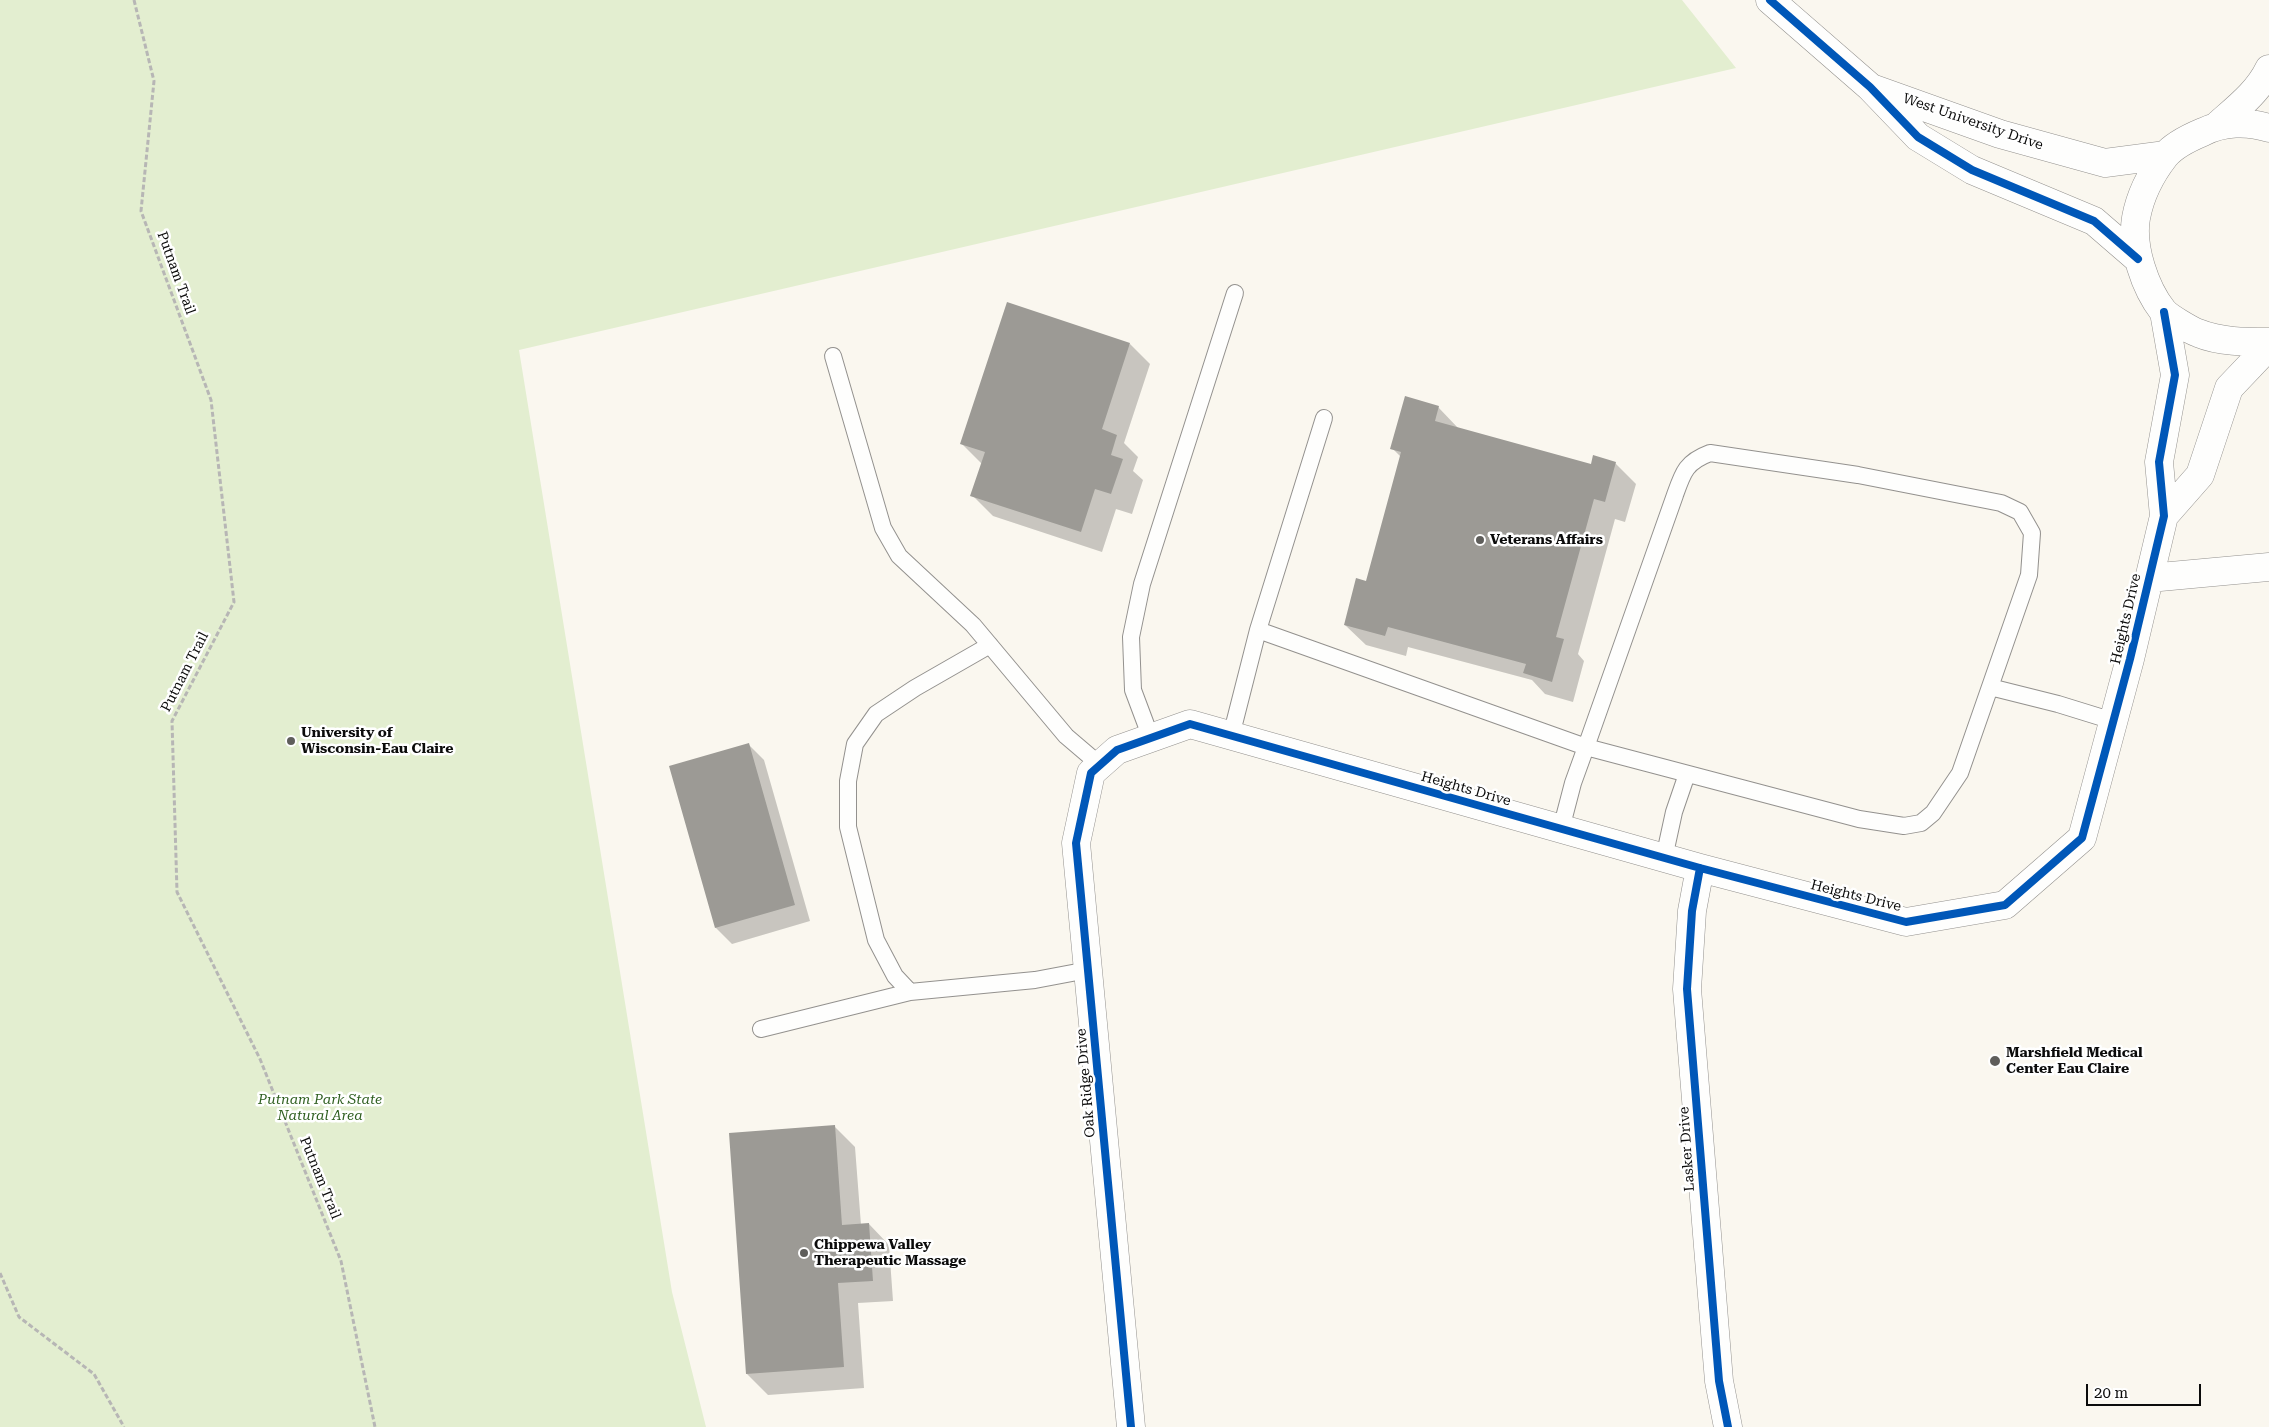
<!DOCTYPE html>
<html>
<head>
<meta charset="utf-8">
<style>
  body { margin:0 }
  #map { position:relative; width:2269px; height:1427px; overflow:hidden; background:#faf7ef; font-family:"Roboto Serif",serif }
  canvas { display:block }
  .scale { position:absolute; left:2086px; top:1384px; width:115px; height:22px; box-sizing:border-box; border:2px solid #0b0b0b; border-top:0; padding-left:6px; font-size:15px; line-height:18px; white-space:nowrap; color:#0b0b0b; -webkit-text-stroke:4px #fff; paint-order:stroke }
</style>
</head>
<body>
<div id="map">
<canvas width="2269" height="1427"></canvas>
<div class="scale">20 m</div>
</div>
<script>
const g = document.querySelector('canvas').getContext('2d');
g.lineJoin = 'round';
function fill(path, color) {
  g.fillStyle = color;
  g.fill(path, 'evenodd');
}
function trace(path, color, width, dash) {
  g.strokeStyle = color;
  g.lineWidth = width;
  g.lineCap = dash ? 'butt' : 'round';
  g.setLineDash(dash || []);
  g.stroke(path);
}
function drawText(font, color, halo, rows, align = 'center') {
  g.font = font + ' "Roboto Serif",serif';
  g.lineWidth = 5;
  g.setLineDash([]);
  g.textBaseline = 'middle';
  g.strokeStyle = halo;
  g.fillStyle = color;
  for (const [text, x, y, turn = 0] of rows) {
    g.save();
    g.translate(x, y);
    g.rotate((+turn || 0) * Math.PI / 180);
    g.textAlign = isNaN(turn) ? turn : align;
    if (halo) g.strokeText(text, 0, 0);
    g.fillText(text, 0, 0);
    g.restore();
  }
}
fill(new Path2D(`
  M0,0H1682L1736,68L519,350L672,1292L706,1427H0Z`), '#e3eed0');
fill(new Path2D(`
  M1130,344L1150,364L1124,443L1138,457L1133,471L1143,480L1132,514L1116,509L1102,552L993,516L972,495L982,464L962,444Z
  M1438,407L1459,429L1592,465L1615,463L1636,484L1625,522L1615,519L1578,654L1584,661L1573,702L1545,694L1532,680L1408,647L1406,656L1366,645L1345,625L1367,582L1401,457L1392,448Z
  M748,744L764,760L810,921L732,944L716,928Z
  M834,1126L855,1147L861,1225L869,1224L889,1245L893,1301L858,1303L864,1388L768,1395L747,1374Z`), '#0003');
fill(new Path2D(`
  M1007,302L1130,343L1102,429L1117,435L1111,455L1123,459L1111,494L1095,489L1081,532L970,496L985,452L960,444Z
  M1405,396L1439,406L1435,421L1591,464L1593,455L1616,462L1605,502L1594,499L1556,637L1564,639L1552,682L1523,673L1526,664L1388,627L1385,636L1344,625L1356,578L1366,581L1401,452L1390,449Z
  M749,743L795,905L715,928L669,766Z
  M835,1125L842,1225L869,1223L873,1281L838,1283L844,1367L746,1374L729,1133Z`), '#9c9a95');
const lane = new Path2D(`
  M833,356L883,528L899,556L973,625L1066,736L1100,765
  M1258,630L1586,747L1859,819L1904,826L1921,823L1933,813L1960,773L2029,575L2032,533L2020,512L2001,503L1858,475L1710,453C1686,462 1683,472 1675,495L1586,747L1573,783L1561,829
  M990,645L915,688L876,714L855,744L848,781V827L876,940L895,976L910,992L1035,980L1088,970
  M1990,687L2058,704L2113,721
  M1231,736L1258,630L1324,418
  M1151,738L1133,690L1131,637L1142,584L1235,293
  M1664,858L1674,812L1687,774
  M761,1029L910,992`);
const street = new Path2D(`
  M1770,0L1870,87L1918,137L1972,170L2094,221L2138,259
  M1874,89L2000,134L2105,163L2166,155
  M2219,124C2237,108 2258,92 2269,69
  M2269,128C2247,121 2223,122 2203,132C2191,137 2173,146 2165,156C2151,174 2140,196 2136,218C2131,247 2145,288 2163,311C2168,317 2190,330 2198,333C2220,342 2245,342 2269,342
  M2164,516L2200,475L2229,388L2269,346
  M2149,578L2269,567
  M1700,868L1692,911L1687,989L1719,1381L1728,1427
  M1131,1427L1076,843L1091,773L1117,750L1190,724L1700,868L1906,922L2005,905L2082,838L2130,659L2164,516L2159,462L2175,375L2164,312`);
trace(lane, '#93918e', 18);
trace(street, '#93918e', 29);
trace(new Path2D(`
  M134,0L154,81L141,211L211,400L234,602L172,721L177,892L260,1059L341,1261L375,1427
  M0,1273L19,1317L94,1374L124,1427`), '#b7b6b5', 3, [5, 2.5]);
trace(lane, '#fefefd', 16);
trace(street, '#fefefd', 28);
trace(new Path2D(`
  M1770,0L1870,87L1918,137L1972,170L2094,221L2138,259
  M1700,868L1692,911L1687,989L1719,1381L1728,1427
  M1131,1427L1076,843L1091,773L1117,750L1190,724L1700,868L1906,922L2005,905L2082,838L2130,659L2164,516L2159,462L2175,375L2164,312`), '#0057b8', 8);
for (const [x, y, r, color] of [
  [1480,540,5,"#5f5e5b"],
  [291,741,5,"#5f5e5b"],
  [1995,1061,6,"#5f5e5b"],
  [804,1253,5,"#5f5e5b"]
]) {
  const dot = new Path2D();
  dot.arc(x, y, r, 0, 2 * Math.PI);
  g.fillStyle = color;
  g.fill(dot);
  trace(dot, '#fff', 2);
}
drawText('14px', '#0b0b0b', '#fff', [
  ["West University Drive",1973,122,19],
  ["Putnam Trail",176,273,70],
  ["Heights Drive",2126,619,-77],
  ["Putnam Trail",185,672,-63],
  ["Heights Drive",1466,789,16],
  ["Heights Drive",1856,896,14],
  ["Oak Ridge Drive",1086,1083,-95],
  ["Lasker Drive",1687,1149,-94],
  ["Putnam Trail",320,1178,68]
]);
drawText('bold 14px', '#0b0b0b', '#fff', [
  ["Veterans Affairs",1490,540],
  ["University of",301,733],
  ["Wisconsin-Eau Claire",301,749],
  ["Marshfield Medical",2006,1053],
  ["Center Eau Claire",2006,1069],
  ["Chippewa Valley",814,1245],
  ["Therapeutic Massage",814,1261]
], 'left');
drawText('italic 14px', '#2f5f20', '#fff', [
  ["Putnam Park State",320,1100],
  ["Natural Area",320,1116]
]);
</script>
</body>
</html>
